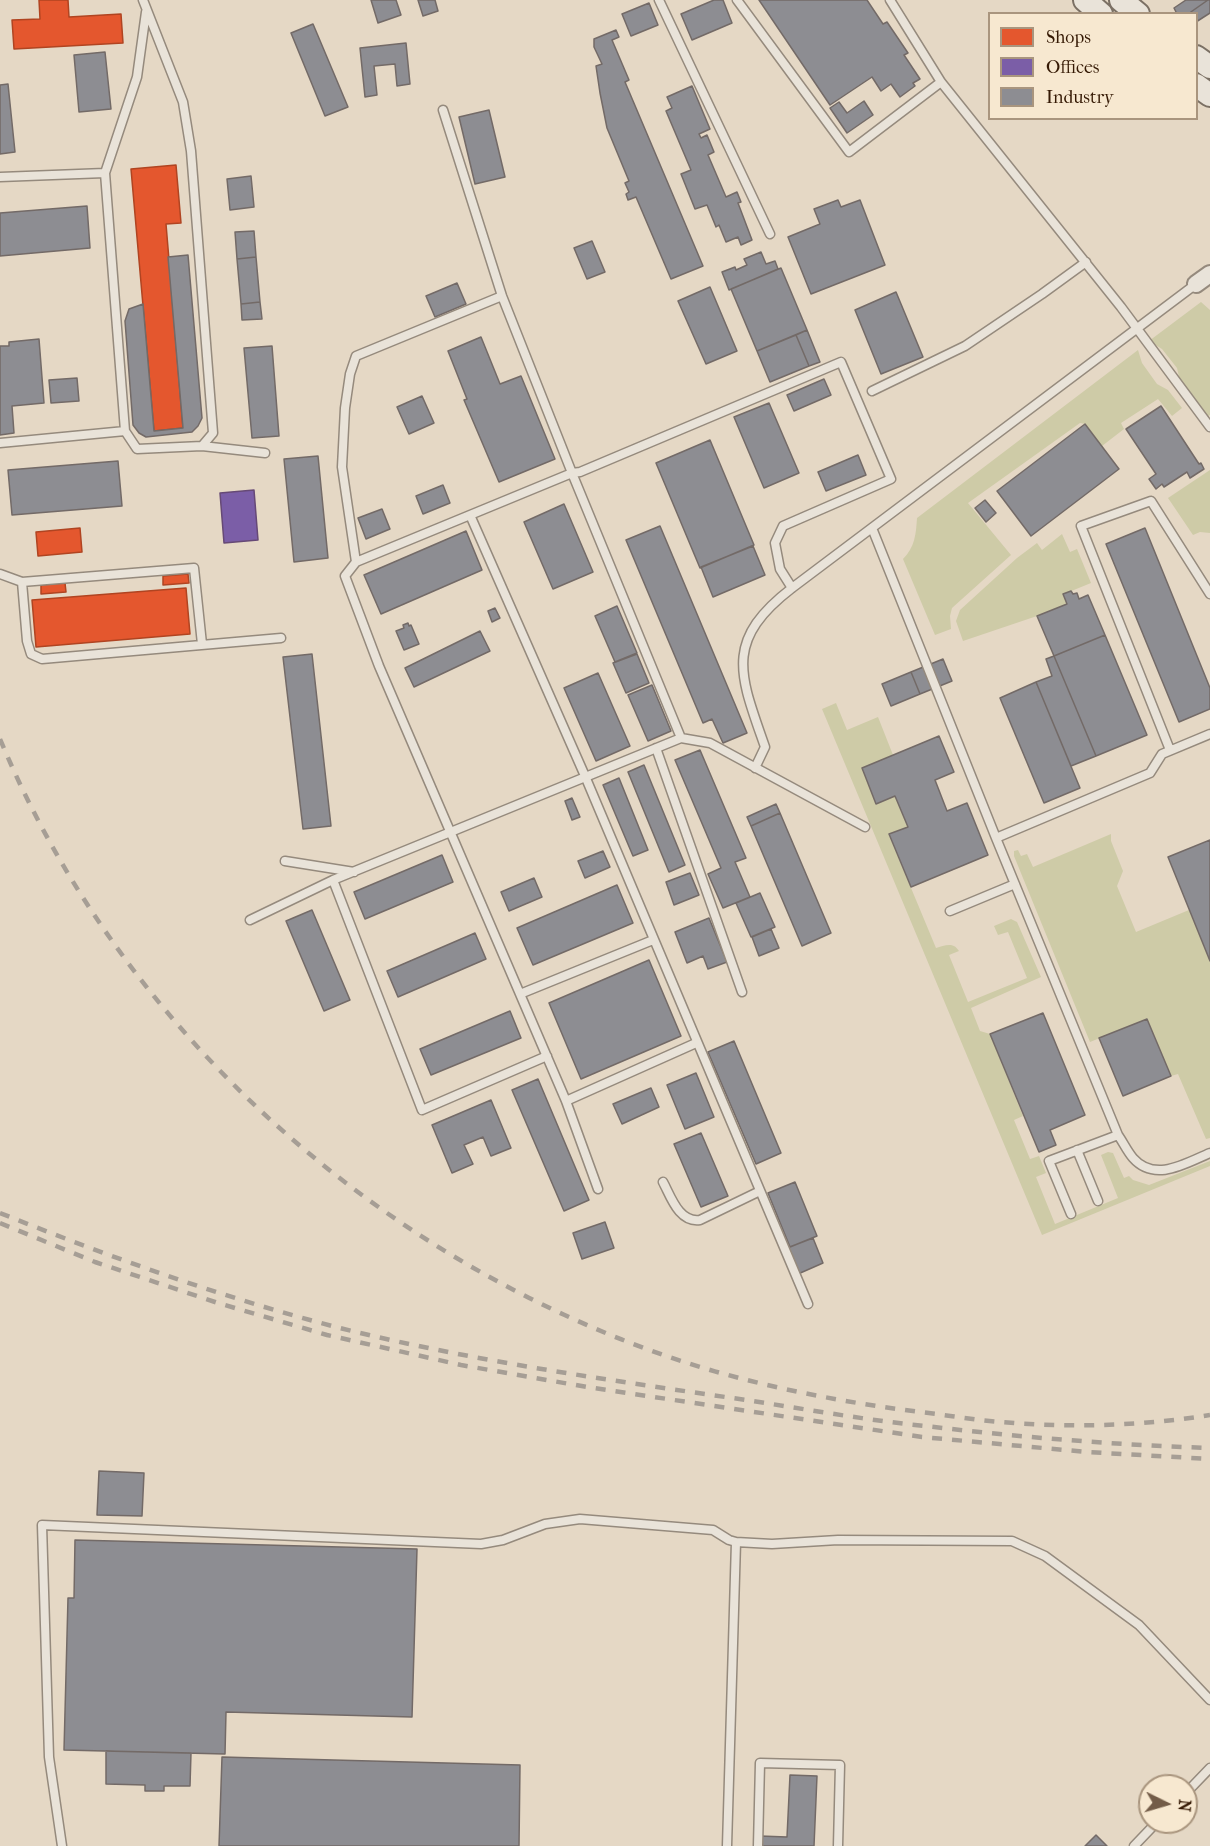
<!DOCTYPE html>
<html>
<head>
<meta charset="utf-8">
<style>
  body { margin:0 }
  #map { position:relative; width:1210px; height:1846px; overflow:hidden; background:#e5d8c5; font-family:"IM FELL French Canon",serif }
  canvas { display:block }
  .legend { position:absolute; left:988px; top:12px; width:210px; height:108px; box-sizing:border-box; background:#f7e8d0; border:2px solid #a9957e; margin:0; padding:8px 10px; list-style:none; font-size:18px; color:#351904 }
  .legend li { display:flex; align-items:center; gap:12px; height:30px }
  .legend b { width:30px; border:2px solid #a9957e }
  .north { position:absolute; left:1138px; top:1774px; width:60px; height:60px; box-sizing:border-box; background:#f7e8d0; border:2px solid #a9957e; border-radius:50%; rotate:95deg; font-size:16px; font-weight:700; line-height:24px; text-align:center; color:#351904 }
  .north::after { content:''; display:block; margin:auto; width:21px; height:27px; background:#735c48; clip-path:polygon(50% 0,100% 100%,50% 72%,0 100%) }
</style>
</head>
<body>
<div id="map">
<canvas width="1210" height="1846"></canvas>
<ul class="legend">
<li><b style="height:16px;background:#e4572e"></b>Shops</li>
<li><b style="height:16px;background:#7b5ea7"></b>Offices</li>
<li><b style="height:16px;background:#8d8d92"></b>Industry</li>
</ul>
<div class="north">N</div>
</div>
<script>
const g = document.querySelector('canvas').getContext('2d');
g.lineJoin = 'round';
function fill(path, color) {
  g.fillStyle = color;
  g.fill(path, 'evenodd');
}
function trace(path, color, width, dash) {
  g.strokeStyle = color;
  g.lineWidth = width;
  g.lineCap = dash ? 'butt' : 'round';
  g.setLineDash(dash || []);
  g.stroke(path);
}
fill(new Path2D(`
  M1201,302L1210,310V415L1207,417L1180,381L1177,368L1162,349L1149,341Z
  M1138,350L1142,363L1157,384L1168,390L1182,408L1172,416L1158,399L1121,423L1124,429L1102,446L1085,424L1080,423L968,503L1011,555L952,608L950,616L951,629L935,635L903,559C915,547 916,534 917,518Z
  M1210,470V533L1200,532L1193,535L1168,498Z
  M1062,534L1070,552L1077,549L1091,583L1064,594L1067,604L1037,616L963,641L956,621L960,610L1017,558L1037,543L1042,550Z
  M836,703L847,730L878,717L893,755L862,768L876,803L895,796L908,827L889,835L936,948C944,946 953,941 959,951L949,955L968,1002L1027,978L1008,932L998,935L994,926L1011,919L1017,922L1041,977L971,1008L980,1031L990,1034L1023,1116L1014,1120L1030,1159L1039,1156L1046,1173L1036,1177L1055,1224L1118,1198L1101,1155L1108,1152L1113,1153L1124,1178L1129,1176L1133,1180L1149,1185L1210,1161V1166L1042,1235L822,709Z
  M1111,834V841L1123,871L1117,886L1136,932L1189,910L1210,961V1138L1206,1139L1178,1074L1171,1076L1147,1019L1090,1042L1014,856V851L1018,850L1021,856L1027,854L1033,867Z`), '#cecba7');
const shops = new Path2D(`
  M39,0H68L69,17L121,14L123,43L14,49L12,20L40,19Z
  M176,165L181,223L166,224L183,428L154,431L131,169Z
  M80,528L82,552L38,556L36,532Z
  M188,574L189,583L163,585V576Z
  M65,583L66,592L41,594V585Z
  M186,588L190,634L36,647L32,600Z`);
fill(shops, '#e4572e');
trace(shops, '#b04421', 1.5);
const offices = new Path2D(`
  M254,490L258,540L224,543L220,493Z`);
fill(offices, '#7b5ea7');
trace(offices, '#664976', 1.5);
const industry = new Path2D(`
  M371,0H396L401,15L378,23Z
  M418,0H435L438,11L423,16Z
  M714,0H723L732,23L692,40L681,14Z
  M759,0H867L883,24L887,22L908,53L904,55L920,79L913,83L915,86L900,97L891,84L881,91L872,77L830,105Z
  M1186,0H1208L1188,14H1177L1174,8Z
  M1208,0H1210V13L1196,22V14H1188Z
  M649,3L658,25L631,36L622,14Z
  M313,24L348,107L325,116L291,33Z
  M616,30L619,37L612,40L629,80L625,82L703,266L671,279L636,197L628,200L626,194L629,192L625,183L629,181L607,128L600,93L596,66L602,64L594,47V39Z
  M406,43L410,84L397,86L395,64L374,66L377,95L365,97L360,48Z
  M105,52L111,109L79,112L74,55Z
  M8,84L15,152L0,154V85Z
  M692,86L710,129L699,134L701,138L707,135L714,152L708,155L726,197L737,192L741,202L738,203L752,240L741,245L738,237L726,242L719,225L716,227L707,205L695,209L681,174L691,170L666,111L672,108L667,97Z
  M864,101L873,115L847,133L830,108L839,102L847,113Z
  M489,110L505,177L475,184L459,117Z
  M251,176L254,207L230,210L227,179Z
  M838,200L841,207L860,200L885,265L811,294L788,237L820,224L814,209Z
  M87,206L90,248L0,256V213Z
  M254,231L256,257L237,259L235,232Z
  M592,241L605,272L587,279L574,248Z
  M761,252L766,264L775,261L778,269L729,290L722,272L735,267L736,270L747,265L744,259Z
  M188,255L202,418L198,426L192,432L146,437L139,433L133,425L125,321L129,309L143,304L154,431L183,428L168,257Z
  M256,257L260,302L241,304L237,259Z
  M781,268L807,330L757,351L731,289Z
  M457,283L466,304L435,317L426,296Z
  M710,287L737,351L706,364L678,301Z
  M896,292L923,357L881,374L855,310Z
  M260,302L262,319L242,320L241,304Z
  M807,330L820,362L809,366L796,335Z
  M796,335L809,366L770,382L757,351Z
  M481,337L500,384L521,376L555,459L499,482L464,400L467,399L448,351Z
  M39,339L44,403L12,406L14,433L0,435V346H9V342Z
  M272,346L279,436L252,438L244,348Z
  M77,378L79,401L51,403L49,380Z
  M824,379L831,395L794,411L787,395Z
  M422,396L434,423L409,434L397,407Z
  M769,403L799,473L764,488L734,417Z
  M1161,406L1199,464L1201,463L1204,469L1190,478L1187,472L1164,487L1162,484L1156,489L1149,479L1156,474L1126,429Z
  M1085,424L1119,469L1031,536L997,491Z
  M710,440L754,545L700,568L656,463Z
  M858,455L866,475L826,491L818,472Z
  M318,456L328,558L294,562L284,459Z
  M118,461L122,506L12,515L8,470Z
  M443,485L450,503L423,514L416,496Z
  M985,500L996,513L986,522L975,508Z
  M564,504L593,572L553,589L524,522Z
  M382,509L390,529L366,539L358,518Z
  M660,526L747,733L723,743L712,719L703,723L626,540Z
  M1145,528L1210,688V709L1179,722L1106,544Z
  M466,531L482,570L381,614L364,575Z
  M753,546L765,575L713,597L701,567Z
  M1071,591L1073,594L1077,593L1079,599L1088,595L1105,635L1054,656L1037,616L1067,604L1063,594Z
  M617,606L637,653L615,662L595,616Z
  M495,608L500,618L492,622L488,611Z
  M408,623L409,626L411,625L419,644L404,650L396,631L404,628L403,625Z
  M480,631L490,651L414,687L405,668Z
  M1105,635L1147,735L1096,756L1054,656Z
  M312,654L331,826L303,829L283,657Z
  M637,654L649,683L626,693L613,663Z
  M1054,656L1096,756L1071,766L1036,682L1052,676L1046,659Z
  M943,659L952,681L920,694L911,672Z
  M911,672L920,694L891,706L882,684Z
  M598,673L630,746L596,761L564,688Z
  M1036,682L1080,788L1044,803L1000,698Z
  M652,685L671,731L648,741L628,695Z
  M939,736L954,772L935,780L947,811L967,803L988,855L911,887L889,834L908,827L895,796L876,804L862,768Z
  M700,750L746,858L735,862L750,897L723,908L708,874L721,868L675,760Z
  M644,765L685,865L669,872L628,772Z
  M619,778L648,850L633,856L603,785Z
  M572,798L580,817L572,820L565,801Z
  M776,804L780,813L751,826L747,817Z
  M780,813L831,933L802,946L751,826Z
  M1210,840V961L1168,857Z
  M603,851L610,867L585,878L578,861Z
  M442,855L453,882L365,919L354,892Z
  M690,873L699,895L674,905L666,882Z
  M534,878L542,897L509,911L501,892Z
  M617,885L633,923L533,965L517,928Z
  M760,893L775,927L751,937L736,903Z
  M312,910L350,1000L324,1011L286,921Z
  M709,918L727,962L708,969L703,956L687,963L675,932Z
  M771,929L779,948L759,956L752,937Z
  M475,933L486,959L398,997L387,971Z
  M649,960L681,1036L581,1079L549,1003Z
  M510,1011L521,1038L431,1075L420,1049Z
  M1043,1013L1085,1115L1050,1130L1056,1145L1039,1152L990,1034Z
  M1147,1019L1171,1076L1123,1096L1099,1038Z
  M734,1041L781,1153L756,1164L708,1052Z
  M696,1073L714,1117L685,1129L667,1085Z
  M538,1079L589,1200L564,1211L512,1090Z
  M651,1088L659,1107L622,1124L613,1104Z
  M491,1100L511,1148L491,1156L483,1137L464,1145L473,1164L452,1173L432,1125Z
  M701,1133L728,1196L701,1207L674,1144Z
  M795,1182L817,1236L790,1247L768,1193Z
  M605,1222L614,1248L582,1259L573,1233Z
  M813,1238L823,1263L798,1274L787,1248Z
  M99,1471L144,1473L142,1516L97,1515Z
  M75,1540L417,1549L412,1717L226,1712L225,1754L64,1750L68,1598H74Z
  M106,1751L191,1753L190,1786H164V1791H145V1785L106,1784Z
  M222,1757L520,1765L519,1846H219Z
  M790,1775L817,1776L814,1846H759L760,1836L787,1837Z
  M1096,1835L1107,1846H1085Z`);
fill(industry, '#8d8d92');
trace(industry, '#736a67', 1.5);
const lane = new Path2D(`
  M659,0L770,234
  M737,0L849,152L941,82
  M890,0L941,82L1121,307L1210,427
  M443,110L502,296L572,473L681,738
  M0,177L105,173
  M502,296L356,356L350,374L345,408L342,467L356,562L345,576L379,666L566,1101L598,1189
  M872,391L965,346L1042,294L1086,262
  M125,431L105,173L137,77L146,12
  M0,443L125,431L137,449L202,446L213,433L191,151L183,102L143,0
  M202,446L265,453
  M470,515L585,776L808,1304
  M872,528L996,838L1118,1135C1123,1142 1127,1151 1133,1158C1155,1183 1186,1163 1210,1153
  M356,562L572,473L580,472L841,362L891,479L783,526L775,543L780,569L792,588
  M0,574L22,582L194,568L202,644
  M22,582L27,641L31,654L42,659L281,638
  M656,748L742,992
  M1170,750L1081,526L1151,501L1210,594
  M755,768L765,747C740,675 723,641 792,588L1196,284
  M996,838L1150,773L1162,754L1210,734
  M285,861L354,872
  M333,880L422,1110L547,1056
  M950,911L1015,884
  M250,920L333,880L681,738L710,743L865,827
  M520,994L653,940
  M566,1101L696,1043
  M1077,1150L1098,1201
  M663,1182C671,1197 679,1223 700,1220L760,1191
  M1071,1214L1049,1161L1118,1135
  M1186,1793L1210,1768
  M62,1846L49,1757L42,1525L481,1544L503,1540L545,1524L580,1519L713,1530L729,1540L736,1542L772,1544L838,1540L1012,1541L1045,1556L1139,1625L1210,1700
  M727,1846L736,1542
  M758,1846L760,1763L840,1765L838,1846
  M1134,1846L1157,1822`);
const street = new Path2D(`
  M1196,284L1210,274`);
const secondary = new Path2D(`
  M1085,0L1101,14
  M1121,0L1138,14
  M1196,57L1210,67
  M1196,85L1210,95`);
trace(lane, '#958a7d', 11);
trace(street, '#958a7d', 20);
trace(secondary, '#7b7064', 26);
trace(lane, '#e9e3d9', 8);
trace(street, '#e9e3d9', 16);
trace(secondary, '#e9e3d9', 22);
trace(new Path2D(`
  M0,739C114,1013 347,1231 623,1340C718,1378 818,1399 920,1412C947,1415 974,1420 1001,1422C1070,1428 1142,1426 1210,1415
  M0,1213C110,1257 221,1297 336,1327C471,1361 609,1380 746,1400C805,1409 865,1420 925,1426C1019,1437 1115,1445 1210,1448
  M0,1223L95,1262L218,1303L327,1335L461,1365L587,1387L922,1437L1087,1452L1210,1459`), '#a69e95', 4.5, [10, 10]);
</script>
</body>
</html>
